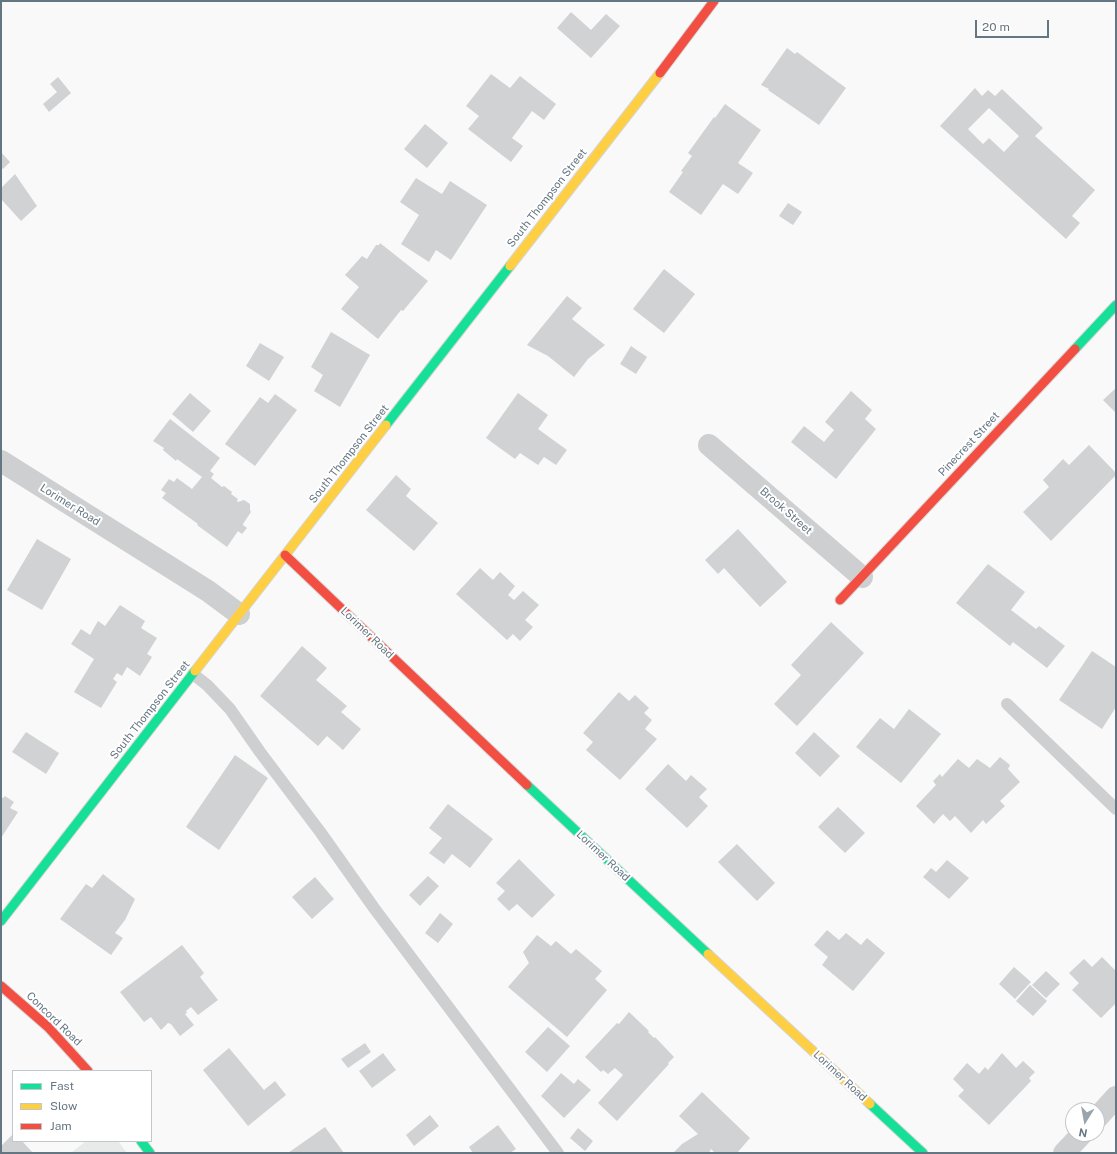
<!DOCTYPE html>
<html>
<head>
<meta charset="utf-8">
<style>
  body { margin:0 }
  #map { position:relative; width:1117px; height:1154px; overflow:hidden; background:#f9f9f9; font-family:"Public Sans",sans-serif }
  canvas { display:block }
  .frame { position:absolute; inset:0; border:2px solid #657683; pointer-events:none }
  .legend { position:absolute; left:12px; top:1070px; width:140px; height:72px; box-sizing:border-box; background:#fff; border:1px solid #c1c8cd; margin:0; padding:5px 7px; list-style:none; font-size:12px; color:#657683 }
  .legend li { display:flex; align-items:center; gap:8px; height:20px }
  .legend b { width:20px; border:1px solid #c1c8cd }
  .north { position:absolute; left:1065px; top:1102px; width:40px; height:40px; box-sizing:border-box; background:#fff; border:1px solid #c1c8cd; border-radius:50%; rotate:191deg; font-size:11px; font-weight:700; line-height:16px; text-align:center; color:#657683 }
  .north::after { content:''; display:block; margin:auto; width:14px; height:18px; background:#99a4ac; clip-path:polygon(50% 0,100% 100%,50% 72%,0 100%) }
  .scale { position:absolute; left:975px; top:20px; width:74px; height:18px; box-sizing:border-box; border:2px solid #657683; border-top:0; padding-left:5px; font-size:12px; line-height:14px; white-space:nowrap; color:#657683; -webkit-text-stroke:3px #fff; paint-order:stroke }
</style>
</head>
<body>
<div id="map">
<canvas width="1117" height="1154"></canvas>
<div class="frame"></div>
<ul class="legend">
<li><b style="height:5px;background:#16e098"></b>Fast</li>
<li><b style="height:5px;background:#ffcf43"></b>Slow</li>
<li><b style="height:5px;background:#f24e42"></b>Jam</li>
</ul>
<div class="north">N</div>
<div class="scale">20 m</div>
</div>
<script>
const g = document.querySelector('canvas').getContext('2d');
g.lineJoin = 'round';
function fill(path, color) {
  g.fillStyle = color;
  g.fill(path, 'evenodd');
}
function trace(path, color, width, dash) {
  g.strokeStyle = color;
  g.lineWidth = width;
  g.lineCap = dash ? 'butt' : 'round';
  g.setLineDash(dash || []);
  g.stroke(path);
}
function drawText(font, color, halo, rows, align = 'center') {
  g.font = font + ' "Public Sans",sans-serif';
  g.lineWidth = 4;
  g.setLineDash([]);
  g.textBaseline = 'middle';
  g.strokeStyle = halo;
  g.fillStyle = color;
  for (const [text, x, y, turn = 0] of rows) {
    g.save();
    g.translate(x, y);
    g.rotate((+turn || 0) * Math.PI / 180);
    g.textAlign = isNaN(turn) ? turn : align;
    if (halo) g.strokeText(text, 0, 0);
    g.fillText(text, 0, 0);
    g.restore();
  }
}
fill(new Path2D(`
  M86,1141H118L127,1153H71Z`), '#e8e9e9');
fill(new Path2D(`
  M571,12L591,30L606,14L620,26L591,58L557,28Z
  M787,48L795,54L797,52L846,88L819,125L768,90L769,89L761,85Z
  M491,74L510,88L520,76L556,104L544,120L532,111L512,138L523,146L511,162L468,129L479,116L466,106Z
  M58,77L71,93L49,112L43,104L57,92L50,84Z
  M975,88L982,96L988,90L995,96L1002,89L1043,128L1035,136L1095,190L1072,216L1080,223L1066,239L940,126ZM989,108L1019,136L1004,152L989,138L983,144L968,129Z
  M725,104L761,130L738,163L753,173L738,194L723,184L701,215L669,192L683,172L681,171L692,156L688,153L714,117L715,118Z
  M425,124L448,143L427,168L404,149Z
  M1,152L10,162L3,169L1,167Z
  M15,174L37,206L21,221L1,199V188Z
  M416,178L442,194L450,181L487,205L451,260L436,250L429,262L401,244L419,215L400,202Z
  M788,203L802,212L793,225L779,216Z
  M380,243L428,281L403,311L401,310L378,339L341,309L359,287L345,275L362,256L367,259L376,245H379Z
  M664,269L695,294L664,333L633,309Z
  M567,296L582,308L572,319L605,345L588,359L574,377L548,356L527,345Z
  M331,332L370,355L340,407L314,391L323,375L311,367Z
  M260,343L284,357L269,381L246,366Z
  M631,346L647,357L636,374L620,364Z
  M1116,388V413L1103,400Z
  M851,391L872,410L865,419L876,429L836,479L791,442L804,426L824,442L834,430L825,422Z
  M190,393L211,411L193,432L172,414Z
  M518,393L548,415L538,429L567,450L556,465L544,457L538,465L520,453L515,459L486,438Z
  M275,394L297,410L255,466L225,444L260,397L268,403Z
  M170,419L220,458L210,471L214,474L211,478L222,487L224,486L232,492L231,494L238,499L237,501L238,502L244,500L250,504V510L251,512L243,524V525L247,528L242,534L238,531L227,547L197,525L198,524L162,498L166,493L161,490L169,479L174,482L177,478L192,489L202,477L177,459L176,461L163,450L164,448L153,441Z
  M1089,445L1116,473V475L1051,541L1023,512L1049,487L1043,480L1063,459L1069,465Z
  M396,475L411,489L406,496L438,523L414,551L366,510Z
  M738,529L787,582L760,607L724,568L718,574L705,560Z
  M37,539L71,559L42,610L7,590Z
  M988,564L1025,592L1011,610L1036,629L1039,626L1065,646L1047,668L1013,642L1010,646L956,603Z
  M480,568L493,580L500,572L515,586L508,595L514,600L523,591L539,605L525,620L533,627L520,641L513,634L507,640L456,594Z
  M120,605L145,621L141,628L157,638L147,654L152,657L140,676L127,667L122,676L117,673L113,679L117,682L101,708L74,692L94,659L71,644L81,629L90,635L98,621L105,626Z
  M831,622L864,653L797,726L774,704L801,675L791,665Z
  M302,646L327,668L316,680L347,706L341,712L361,729L343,750L327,736L318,746L260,696Z
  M1092,651L1116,667V707L1102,729L1059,700Z
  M619,692L629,701L635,695L649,708L644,713L652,720L645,729L657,739L620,780L586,750L593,742L583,733Z
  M909,709L941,734L901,783L856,747L880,718L894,729Z
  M26,732L59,753L46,774L12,752Z
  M814,732L840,756L820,777L795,753Z
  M235,755L268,778L219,850L186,827Z
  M1000,757L1010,765L1008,769L1020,782L1000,801L1005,806L986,824L983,820L971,833L955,816L950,821L943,814L934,824L916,806L936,785L933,781L940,774L942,777L958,759L969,768L977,759L990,768Z
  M668,764L686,781L691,775L707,789L699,797L708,806L687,828L645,789Z
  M5,796L14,802L10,808L18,812L1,838V797L3,798Z
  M448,804L493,839L470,868L452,854L444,864L429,853L442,838L429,828Z
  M838,807L865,833L845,853L818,827Z
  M737,844L775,883L757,901L718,862Z
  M519,859L555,895L532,918L517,904L509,911L497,899L505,891L496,883Z
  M947,860L969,878L949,899L923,877L931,868L936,872Z
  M103,874L135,899L125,920L115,933L123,938L111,955L60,919L86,884L92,888Z
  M428,876L439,886L420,906L409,895Z
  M315,877L334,899L312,919L292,897Z
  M440,913L453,924L438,943L425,933Z
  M827,930L839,940L846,933L861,945L867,938L885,953L853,991L822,965L828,957L814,945Z
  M537,935L551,946L556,941L571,954L576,949L602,971L595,979L607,990L567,1037L508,987L529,963L523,952Z
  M182,945L204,973L200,977L218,1000L198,1015L191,1007L186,1011L187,1013L185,1014L194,1025L180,1036L171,1024L168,1023L161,1030L151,1017L144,1022L120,992Z
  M1102,957L1116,971V1003L1101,1018L1072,990L1079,983L1069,973L1084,959L1092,967Z
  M1014,967L1031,982L1015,999L999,984Z
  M1046,971L1060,984L1046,998L1032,985Z
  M1030,985L1047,1001L1033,1016L1016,1001Z
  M629,1012L649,1031L648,1032L654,1038L655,1037L674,1057L668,1063L669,1064L617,1121L598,1103L623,1075L615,1068L608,1074L603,1070L601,1072L585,1057L617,1023L619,1024Z
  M548,1027L570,1046L547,1072L525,1052Z
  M365,1043L371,1052L348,1068L341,1059Z
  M229,1048L264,1090L275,1081L286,1095L248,1126L203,1070Z
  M383,1053L396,1070L372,1088L359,1071Z
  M1002,1053L1016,1068L1023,1061L1035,1072L1029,1078L1031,1081L989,1125L958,1096L964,1090L953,1079L967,1063L979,1074L985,1067L988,1070Z
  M561,1073L574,1084L578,1079L591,1090L564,1118L541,1096Z
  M702,1092L750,1138L737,1153H715L711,1149L709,1153H673L682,1144L698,1134L679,1116Z
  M430,1115L439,1126L414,1146L406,1135Z
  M498,1125L516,1149L510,1153H473L469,1147Z
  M325,1127L344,1153H288Z
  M578,1128L593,1141L585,1151L570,1138Z
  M13,1134V1141H22L33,1153H1V1146Z`), '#d0d2d3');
const fast = new Path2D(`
  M1075,349L1116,305
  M386,425L510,266
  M527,785L708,954
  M1,921L195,671
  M870,1104L923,1153
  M141,1141L150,1153`);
const slow = new Path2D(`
  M510,266L660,73
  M195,671L386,425
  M708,954L870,1104`);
const jam = new Path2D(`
  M660,73L714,1
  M285,555L527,785
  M840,600L1075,349
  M1,986L48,1027L88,1071`);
trace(fast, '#d5d6d7', 11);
trace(slow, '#d5d6d7', 11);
trace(jam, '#d5d6d7', 11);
trace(new Path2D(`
  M193,674L207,685L230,709L260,752L321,833L374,908L558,1153
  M1007,704L1116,809`), '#cecfd0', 12);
trace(new Path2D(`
  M709,445L862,577
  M1,461L208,591L239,614
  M1097,1118L1116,1097
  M1064,1153L1082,1134`), '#cecfd0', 22);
trace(fast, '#16e098', 9);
trace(slow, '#ffcf43', 9);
trace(jam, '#f24e42', 9);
drawText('11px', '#657683', '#fff', [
  ["South Thompson Street",547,198,-52],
  ["Pinecrest Street",969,444,-47],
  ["South Thompson Street",349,454,-52],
  ["Lorimer Road",70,505,32],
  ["Brook Street",786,511,41],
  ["Lorimer Road",367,633,44],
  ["South Thompson Street",150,710,-52],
  ["Lorimer Road",603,856,43],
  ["Concord Road",54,1019,44],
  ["Lorimer Road",840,1076,43]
]);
</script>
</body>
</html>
